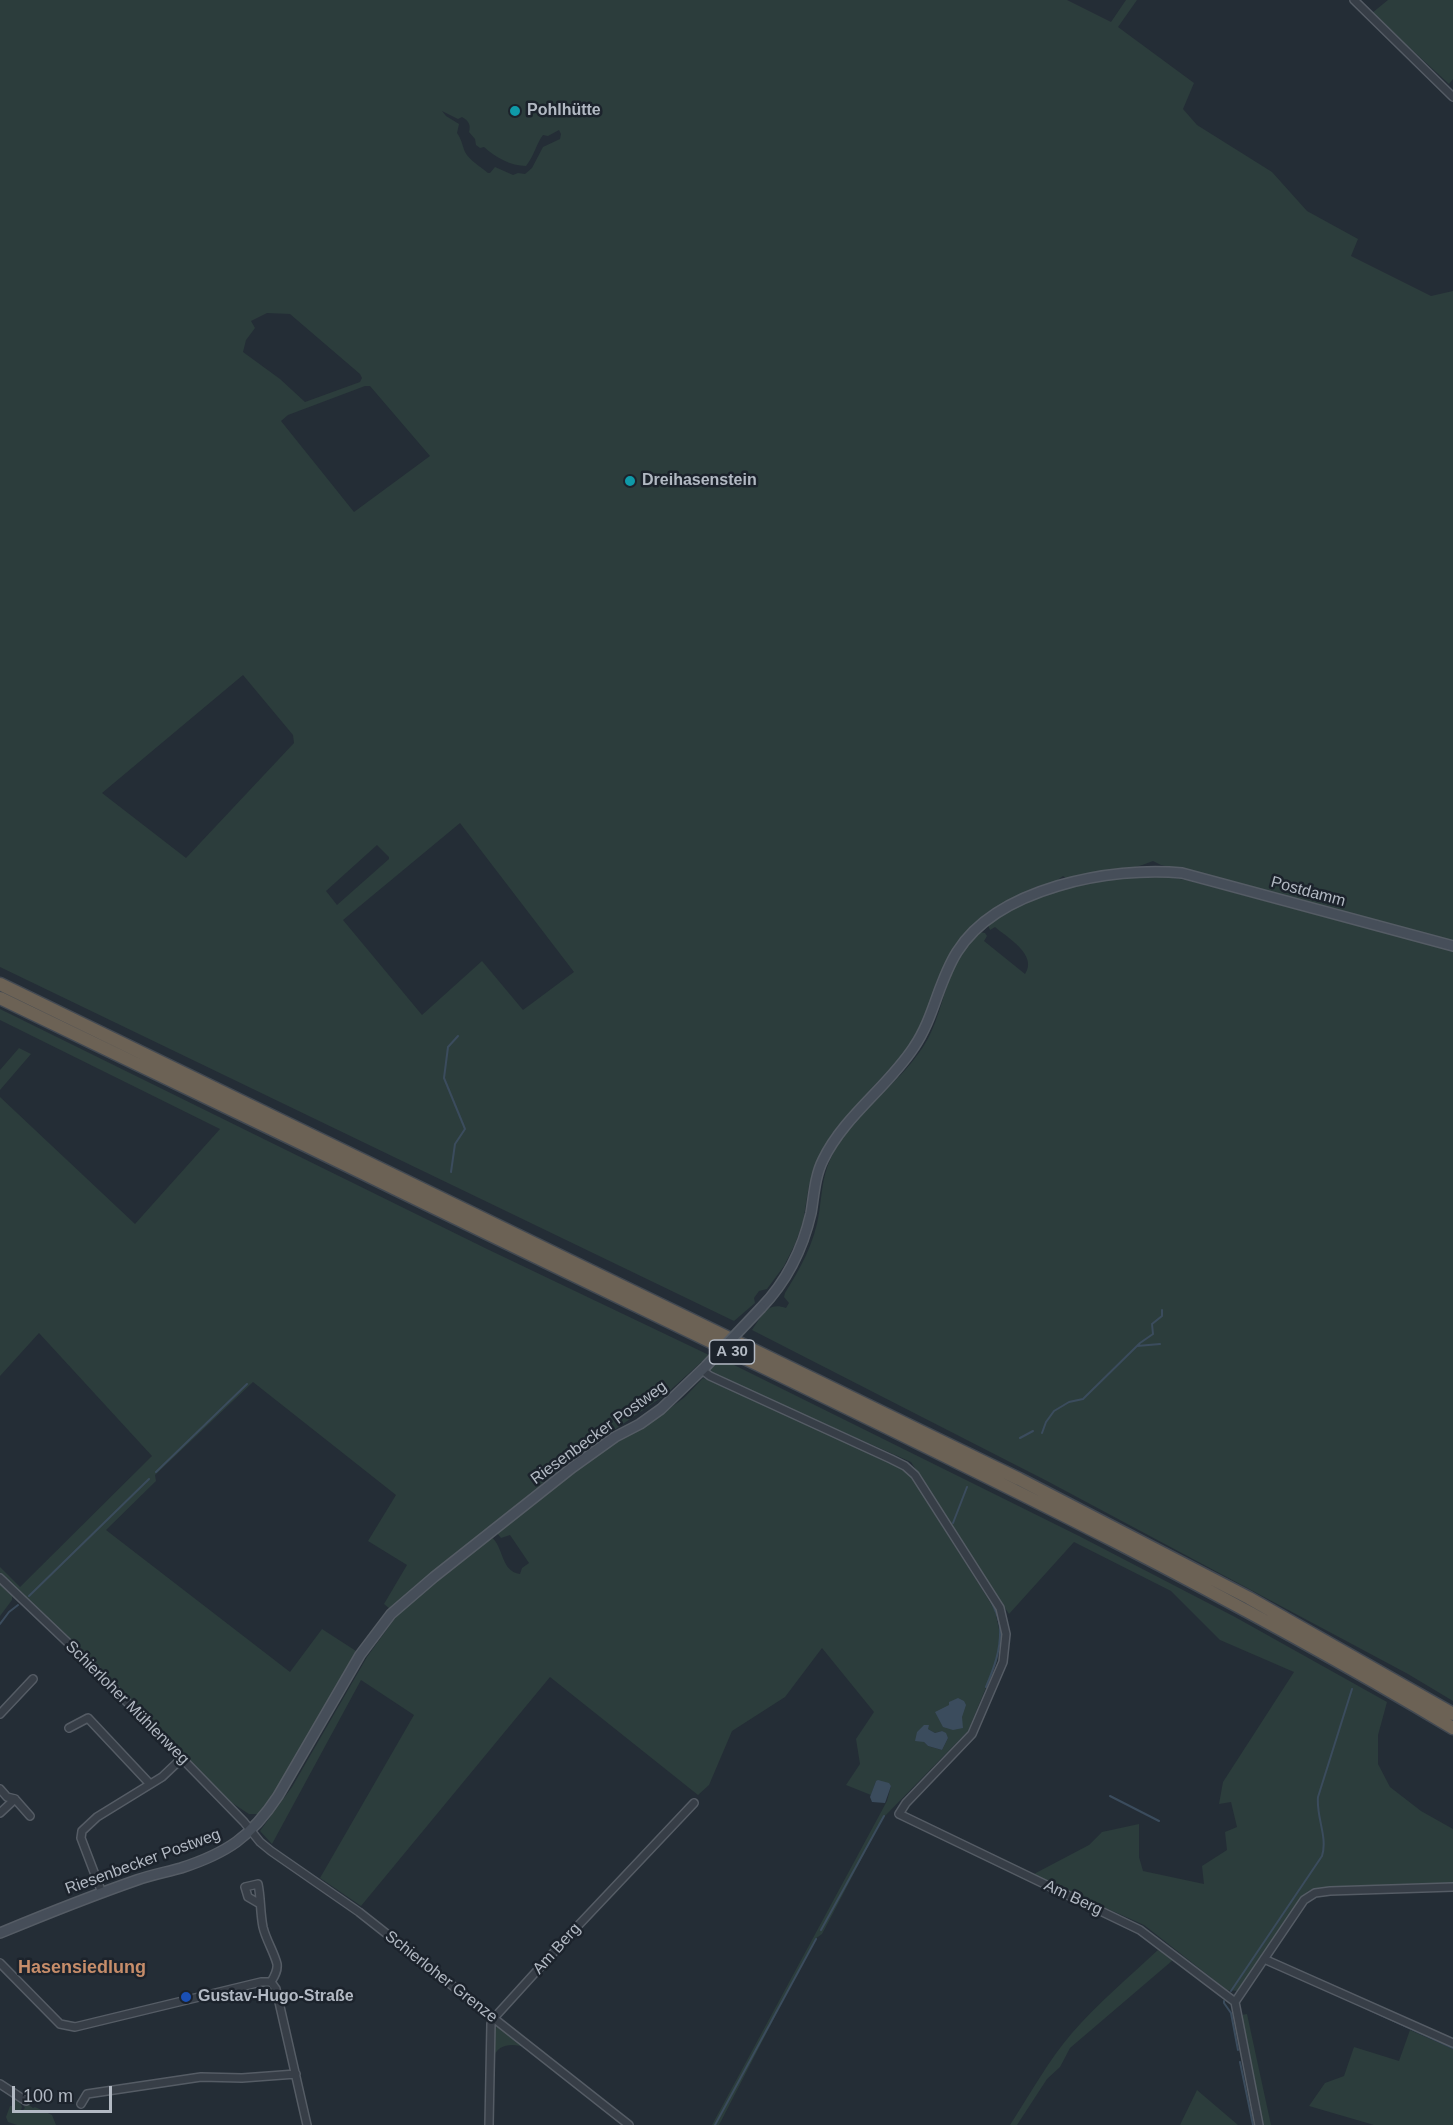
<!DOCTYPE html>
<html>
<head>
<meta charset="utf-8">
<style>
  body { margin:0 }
  #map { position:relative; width:1453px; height:2125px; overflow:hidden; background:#242d36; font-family:Arial,sans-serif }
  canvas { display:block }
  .scale { position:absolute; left:12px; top:2086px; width:100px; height:27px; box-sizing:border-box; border:3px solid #b2b9c3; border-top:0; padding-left:8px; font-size:18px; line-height:21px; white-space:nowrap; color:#b2b9c3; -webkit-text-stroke:4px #1c232c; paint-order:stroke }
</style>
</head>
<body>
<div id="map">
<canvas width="1453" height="2125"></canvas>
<div class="scale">100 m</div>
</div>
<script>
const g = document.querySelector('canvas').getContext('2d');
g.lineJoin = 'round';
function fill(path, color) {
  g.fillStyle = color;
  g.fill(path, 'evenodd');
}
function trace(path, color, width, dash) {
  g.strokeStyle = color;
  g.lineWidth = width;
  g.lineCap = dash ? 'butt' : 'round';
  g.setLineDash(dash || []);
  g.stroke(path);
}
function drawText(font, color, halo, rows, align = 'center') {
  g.font = font + ' Arial,sans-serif';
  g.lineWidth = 5;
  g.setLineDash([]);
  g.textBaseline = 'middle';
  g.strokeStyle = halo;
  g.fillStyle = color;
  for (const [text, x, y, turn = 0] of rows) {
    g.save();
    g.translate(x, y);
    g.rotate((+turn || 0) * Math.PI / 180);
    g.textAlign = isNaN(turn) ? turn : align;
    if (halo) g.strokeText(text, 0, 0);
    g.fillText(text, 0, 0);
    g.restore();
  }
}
fill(new Path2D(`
  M0,0H1067L1111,22L1126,0H1137L1118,27L1194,83L1183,109L1197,125L1272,172L1307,211L1358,239L1351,256L1431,296L1453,291V942L1246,885L1161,865L1153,861C1127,872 1095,874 1067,879L1063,876L1055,882L1038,886L992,909L970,927L949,957L937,980L927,1013L908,1049L849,1113L831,1135L822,1151L809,1185L803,1222L795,1244L784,1266L767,1289L759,1291L754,1298L755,1303L734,1321L0,967ZM442,111L458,119L462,117C469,121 471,125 469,132L475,139L476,145L480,148L484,147C495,157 511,166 526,166C534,156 537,142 543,135L548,136L559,130L561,134L560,139L543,147L532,168L525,174L518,173L513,175L495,167L490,173H488C480,166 470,161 465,152C462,145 462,140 457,133L459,124L446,116ZM267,313L290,314L360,374L362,378L360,382L305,402L280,379L243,352L246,340L255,328L251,321ZM365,386H370L430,456L354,512L281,421L288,415ZM243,675L293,735L294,743L186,858L102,793ZM460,823L574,972L523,1010L482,961L422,1015L343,920ZM377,845L389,857V859L337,905L326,891Z
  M1388,0H1453V79L1449,84L1372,13Z
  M1153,875L1186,880L1453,951V1701L1408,1674L1047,1481L752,1330C762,1316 767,1301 786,1308L789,1303L784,1297L785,1293C800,1269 815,1242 819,1213C822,1194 822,1178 830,1160C850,1115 897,1087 923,1047C937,1026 941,1001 950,978C956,961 967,946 979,932L985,933L987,936L984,941L1025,974C1038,955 1008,938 995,927L990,930L988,925C1026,891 1103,879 1153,875Z
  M0,1009L487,1249L709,1355L665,1395L572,1459L464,1548L416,1585L390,1609L384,1604L407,1565L368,1541L396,1495L253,1382L155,1475L156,1481L106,1530L290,1672L322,1629L356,1651L311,1729L312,1731L284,1779L261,1814H249L232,1803L95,1665L29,1600L0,1575V1567L20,1587L152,1456L39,1333L0,1376V1097L135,1224L220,1129L0,1020Z
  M19,1048L31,1054L0,1090V1070Z
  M720,1358L1079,1536L1235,1617L1387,1702L1378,1735V1764L1390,1787L1421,1811L1453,1829V1885L1308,1891L1238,1991L1227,1990L1144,1925L1032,1875L1089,1845L1102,1832L1139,1824V1857L1143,1871L1204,1884L1202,1866L1227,1850L1225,1832L1237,1827L1231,1802L1219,1804L1223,1782L1294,1672L1220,1640L1171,1591L1074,1542L1009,1614L911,1462L714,1375L710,1368Z
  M703,1378L828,1432L900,1467L912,1478L995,1610L1000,1634L997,1661L968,1731L883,1818L822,1934L815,1939L719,2125H712L887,1801L891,1786L876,1781L871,1795L846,1785L860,1764L856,1739L874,1712L822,1648L785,1697L732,1731L709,1785L698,1795L550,1677L361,1906L320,1878L414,1715L361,1680L272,1844L260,1831L292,1787L367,1657L398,1614L491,1537C504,1546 500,1571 520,1574L522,1568L529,1563L510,1535L501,1538L497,1533L592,1457L612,1443L645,1427L685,1397ZM928,1729L935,1733L942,1731L948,1738L942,1750L928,1746L924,1742Z
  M0,1582L12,1594V1600L0,1616Z
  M1158,1950L1173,1960L1070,2048L1060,2067L1047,2079L1017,2125H1010C1030,2094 1048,2061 1072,2033C1098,2003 1129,1977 1158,1950Z
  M1247,2014L1271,2125H1263L1241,2015Z
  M497,2026L499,2027L526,2048C514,2043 497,2043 493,2059L494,2030Z
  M1410,2030L1453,2049V2125H1374L1309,2106L1325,2083L1344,2076L1354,2047L1399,2061Z
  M1197,2090L1238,2125H1180Z
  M16,2099L21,2101L20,2103L22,2107L20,2113L25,2108L22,2103L24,2101L33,2108L35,2107L52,2115L56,2125H17L8,2122L6,2117L10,2106H12Z`), '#2c3d3c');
fill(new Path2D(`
  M958,1698L964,1701L966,1705L962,1717L963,1728L953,1730L943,1727L935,1712L949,1705V1702Z
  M924,1725H929L928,1729L935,1733L942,1731L946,1733L948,1738L942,1750L928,1746L924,1742L915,1741L917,1732Z
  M878,1780L889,1783L891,1786L885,1803L872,1802L870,1797L876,1781Z`), '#3b4c5d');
trace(new Path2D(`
  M451,1172L455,1144L465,1129L444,1078L448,1047L458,1036
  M1137,1346L1160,1344
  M1042,1433L1046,1422L1054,1411L1069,1402L1083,1399L1140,1343L1153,1334L1152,1324L1162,1316V1310
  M1020,1438L1033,1431
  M156,1472L247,1384
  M953,1523L967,1487
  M949,1534C963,1557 998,1602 1000,1628C1001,1650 994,1668 986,1687
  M29,1596L149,1479
  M0,1624L9,1612L18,1605
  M1110,1796L1159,1821
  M821,1930L884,1816
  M1231,1991L1322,1856C1328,1837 1316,1817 1318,1797L1352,1689
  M1224,2001V2003L1231,2013L1238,2050
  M1370,2010L1453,2048
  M1240,2062L1253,2125
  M715,2125L816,1939`), '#3b4c5d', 2);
const street = new Path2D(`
  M1354,0L1453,97
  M702,1370L710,1376L891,1459L905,1466L915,1475L1000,1608L1006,1634L1003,1662L972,1734L906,1803L899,1814L1140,1930L1235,2002L1259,2125
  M0,1578L85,1659L244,1822L260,1842L271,1851L359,1912L629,2125
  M0,1714L33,1679
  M69,1728L88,1718L150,1784
  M0,1789L7,1797L15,1799
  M0,1813L15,1799L30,1816
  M102,1893L81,1838L82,1831L97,1817L162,1777L182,1758
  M260,1904L248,1897L245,1887L258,1884C261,1898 260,1912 263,1927C266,1940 274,1952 277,1964C278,1971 274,1977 271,1982
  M1264,1959L1453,2043
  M0,1963L60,2024L75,2027L261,1982H271L276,1989L307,2125
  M1235,2002L1304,1900L1315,1893L1330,1891L1453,1887
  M0,2084L26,2101
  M81,2104L87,2094L201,2077L242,2078L296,2074
  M489,2125L491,2024L494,2018L573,1931L694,1803`);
const secondary = new Path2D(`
  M761,1308C787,1281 803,1248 811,1213C814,1195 815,1176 823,1160C844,1116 888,1087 914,1047C934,1018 938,982 957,952C997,888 1111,866 1182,873L1453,946
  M0,1933C46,1914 91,1896 137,1880C151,1875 167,1872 181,1868C227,1853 251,1837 278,1796L360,1655L391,1614L434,1577L573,1467L615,1437L640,1424L661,1409L706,1366`);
const highway = new Path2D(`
  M0,984L1019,1479L1249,1598L1453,1714
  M0,998C255,1121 511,1244 765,1368C998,1481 1231,1595 1453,1728`);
trace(street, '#555c65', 10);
trace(secondary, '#555c65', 12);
trace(highway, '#424952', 15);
trace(street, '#373e47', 7);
trace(secondary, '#464e59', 9);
trace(highway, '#6c6255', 12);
const secondaryBridge = new Path2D(`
  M706,1366L761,1308`);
trace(secondaryBridge, '#555c65', 12, []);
trace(secondaryBridge, '#464e59', 9);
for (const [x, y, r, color] of [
  [515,111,6,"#0f9aa8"],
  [630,481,6,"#0f9aa8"],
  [186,1997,6,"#1a4fb4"]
]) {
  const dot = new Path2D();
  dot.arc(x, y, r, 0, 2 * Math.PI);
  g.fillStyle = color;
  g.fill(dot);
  trace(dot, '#1c232c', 2);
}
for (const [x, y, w] of [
  [732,1352,45]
]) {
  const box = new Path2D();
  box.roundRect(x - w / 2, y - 12, w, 24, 4.5);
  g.fillStyle = '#1c232c';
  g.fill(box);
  trace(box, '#b2b9c3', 1.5);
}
drawText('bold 15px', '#b2b9c3', null, [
  ["A 30",732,1352]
]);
drawText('bold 16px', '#b2b9c3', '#1c232c', [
  ["Pohlhütte",527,111],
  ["Dreihasenstein",642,481],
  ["Gustav-Hugo-Straße",198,1997]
], 'left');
drawText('16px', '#b2b9c3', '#1c232c', [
  ["Postdamm",1308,892,15],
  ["Riesenbecker Postweg",599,1433,-36],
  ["Schierloher Mühlenweg",127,1703,45],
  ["Riesenbecker Postweg",143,1862,-20],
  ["Am Berg",1073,1898,25],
  ["Am Berg",557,1949,-48],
  ["Schierloher Grenze",441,1977,38]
]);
drawText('bold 18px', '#c68d6a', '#1c232c', [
  ["Hasensiedlung",82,1968]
]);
</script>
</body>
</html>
